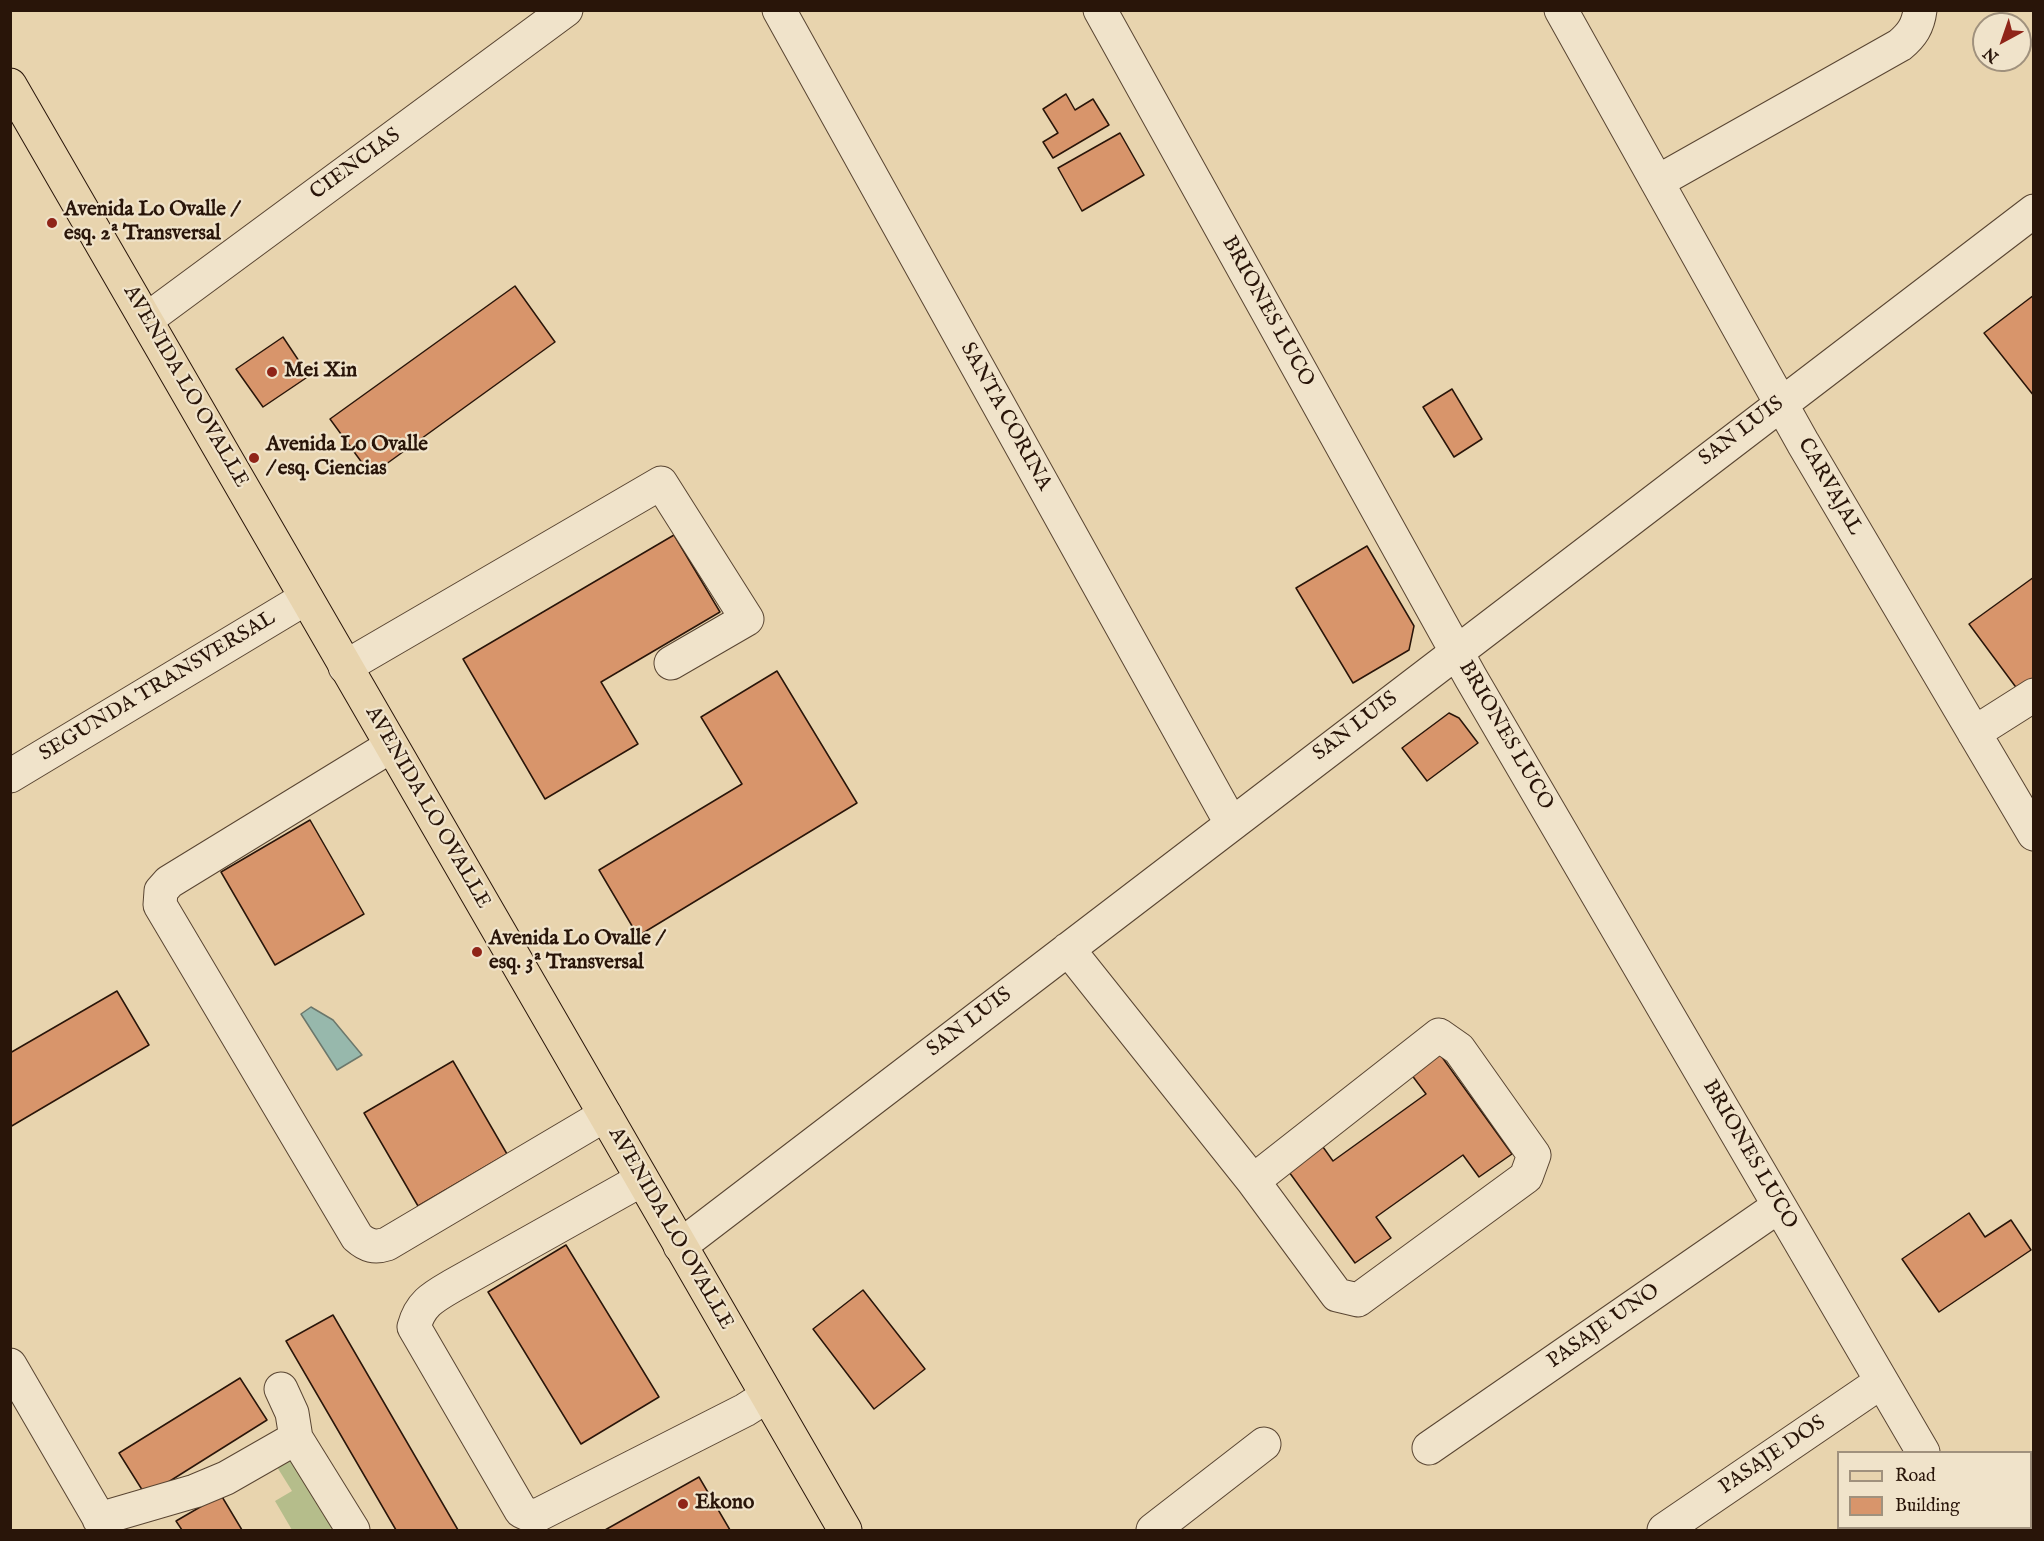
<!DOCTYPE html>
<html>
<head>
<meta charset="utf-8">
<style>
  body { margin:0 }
  #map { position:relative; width:2044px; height:1541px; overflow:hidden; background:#e8d4ae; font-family:"IM FELL English",serif }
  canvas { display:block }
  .frame { position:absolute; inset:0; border:12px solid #291509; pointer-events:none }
  .legend { position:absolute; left:1837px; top:1451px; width:195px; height:78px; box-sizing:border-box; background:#f0e3ca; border:2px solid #a0917d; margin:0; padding:8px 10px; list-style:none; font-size:18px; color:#291509 }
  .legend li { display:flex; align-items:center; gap:12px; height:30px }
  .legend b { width:30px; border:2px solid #a0917d }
  .north { position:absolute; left:1972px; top:12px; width:60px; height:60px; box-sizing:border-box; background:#f0e3ca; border:2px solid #a0917d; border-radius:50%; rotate:220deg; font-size:16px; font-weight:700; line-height:24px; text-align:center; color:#291509 }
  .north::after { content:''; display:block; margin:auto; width:21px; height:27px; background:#8f2418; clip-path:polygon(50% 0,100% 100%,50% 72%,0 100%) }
</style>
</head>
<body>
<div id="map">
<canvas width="2044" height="1541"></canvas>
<div class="frame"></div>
<ul class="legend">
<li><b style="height:8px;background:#e8d4ae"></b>Road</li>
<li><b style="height:16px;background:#d8956b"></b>Building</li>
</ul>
<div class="north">N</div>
</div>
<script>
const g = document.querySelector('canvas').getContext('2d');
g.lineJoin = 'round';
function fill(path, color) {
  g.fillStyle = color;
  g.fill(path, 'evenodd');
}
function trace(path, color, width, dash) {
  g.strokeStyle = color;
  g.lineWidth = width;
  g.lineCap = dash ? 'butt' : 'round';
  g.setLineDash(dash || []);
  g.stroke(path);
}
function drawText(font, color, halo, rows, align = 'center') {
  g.font = font + ' "IM FELL English",serif';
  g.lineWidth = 4.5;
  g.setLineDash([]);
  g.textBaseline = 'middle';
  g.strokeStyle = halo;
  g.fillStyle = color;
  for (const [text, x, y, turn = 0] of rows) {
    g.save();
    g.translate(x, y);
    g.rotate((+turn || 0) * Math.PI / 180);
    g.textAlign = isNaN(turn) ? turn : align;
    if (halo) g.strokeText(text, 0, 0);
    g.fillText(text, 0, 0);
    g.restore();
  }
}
fill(new Path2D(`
  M295,1457L336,1526L328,1530H292L275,1501L292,1491L277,1467Z`), '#b5bd8b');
const water = new Path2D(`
  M311,1007L333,1020L362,1055L337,1070L301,1014Z`);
fill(water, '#97b8ac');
trace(water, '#6b776b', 1.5);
const building = new Path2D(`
  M1066,94L1075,110L1093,99L1109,125L1053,158L1043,142L1058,133L1043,109Z
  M1120,133L1144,175L1082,211L1058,168Z
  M515,286L555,342L371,475L330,419Z
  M2034,295V396L1984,333Z
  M283,337L309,376L263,407L236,369Z
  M1452,389L1482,439L1454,457L1423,407Z
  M674,535L720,612L601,682L638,744L545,799L463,659Z
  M1367,546L1414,626L1409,650L1353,683L1296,588Z
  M2034,577V679L2018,690L1969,624Z
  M777,671L857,803L638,936L599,870L742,784L701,717Z
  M1449,713L1459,718L1478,743L1427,781L1402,748Z
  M310,820L364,914L275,965L221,872Z
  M117,991L149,1045L10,1127V1053Z
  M1439,1053L1512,1154L1479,1177L1463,1155L1376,1217L1391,1238L1355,1263L1284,1165L1318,1140L1333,1161L1426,1094L1411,1074Z
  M453,1061L507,1154L418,1206L364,1113Z
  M1969,1213L1985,1237L2011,1220L2031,1250L1939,1312L1902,1259Z
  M566,1245L659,1397L581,1444L488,1292Z
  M863,1290L925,1369L874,1409L813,1329Z
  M333,1315L458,1530H396L286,1341Z
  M240,1378L267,1420L146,1496L119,1453Z
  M699,1477L730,1530H605Z
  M221,1495L242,1530H182L176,1521Z`);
fill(building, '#d8956b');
trace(building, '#291509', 1.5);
const minor = new Path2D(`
  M779,10L1231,823
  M1100,10L1471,678L1923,1452
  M1561,10L1803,443L2034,834
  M1657,182L1900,45C1912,35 1918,26 1920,10
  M146,320L566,10
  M345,667L661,483L747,619L671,663
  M1974,733L2034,695
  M391,746L169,882L161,891L160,905L357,1237C367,1246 375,1248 387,1244L605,1115
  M10,776L306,598
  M1068,949L1253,1181L1337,1295L1358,1300L1526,1177L1534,1155L1459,1049L1439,1035L1253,1181
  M641,1180L452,1286C433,1297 420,1304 414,1327L521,1511L534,1517L745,1410L767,1396
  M680,1246L2034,211
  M10,1365L106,1530
  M281,1389L292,1413L296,1438L353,1530
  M1429,1448L1779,1206
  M99,1519L195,1491L226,1478L296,1438
  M1967,1528L1969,1530
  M1153,1530L1264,1444
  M1664,1530L1881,1382`);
const major = new Path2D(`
  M10,85L845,1530`);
trace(minor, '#594532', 35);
trace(major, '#291509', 35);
trace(minor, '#f0e3ca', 33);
trace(major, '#e8d4ae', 33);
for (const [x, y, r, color] of [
  [52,223,6,"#8f2418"],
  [272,372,6,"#8f2418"],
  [254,458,6,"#8f2418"],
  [477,952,6,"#8f2418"],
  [683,1504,6,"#8f2418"]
]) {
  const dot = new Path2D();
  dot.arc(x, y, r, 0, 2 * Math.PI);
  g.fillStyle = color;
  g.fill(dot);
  trace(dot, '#f0e3ca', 2);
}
drawText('21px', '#291509', '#f0e3ca', [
  ["CIENCIAS",356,165,-36],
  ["BRIONES LUCO",1267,312,61],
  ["AVENIDA LO OVALLE",185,387,60],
  ["SANTA CORINA",1005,417,61],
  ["SAN LUIS",1742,432,-37],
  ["CARVAJAL",1829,487,60],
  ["SEGUNDA TRANSVERSAL",158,687,-31],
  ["SAN LUIS",1356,727,-37],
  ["BRIONES LUCO",1505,736,60],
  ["AVENIDA LO OVALLE",427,808,60],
  ["SAN LUIS",970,1023,-37],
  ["BRIONES LUCO",1749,1155,60],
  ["AVENIDA LO OVALLE",670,1229,60],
  ["PASAJE UNO",1604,1327,-35],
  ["PASAJE DOS",1773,1456,-34]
]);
drawText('bold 21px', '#291509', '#f0e3ca', [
  ["Avenida Lo Ovalle /",64,211],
  ["esq. 2ª Transversal",64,235],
  ["Mei Xin",284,372],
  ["Avenida Lo Ovalle",266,446],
  ["/ esq. Ciencias",266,470],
  ["Avenida Lo Ovalle /",489,940],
  ["esq. 3ª Transversal",489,964],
  ["Ekono",695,1504]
], 'left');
</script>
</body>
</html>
